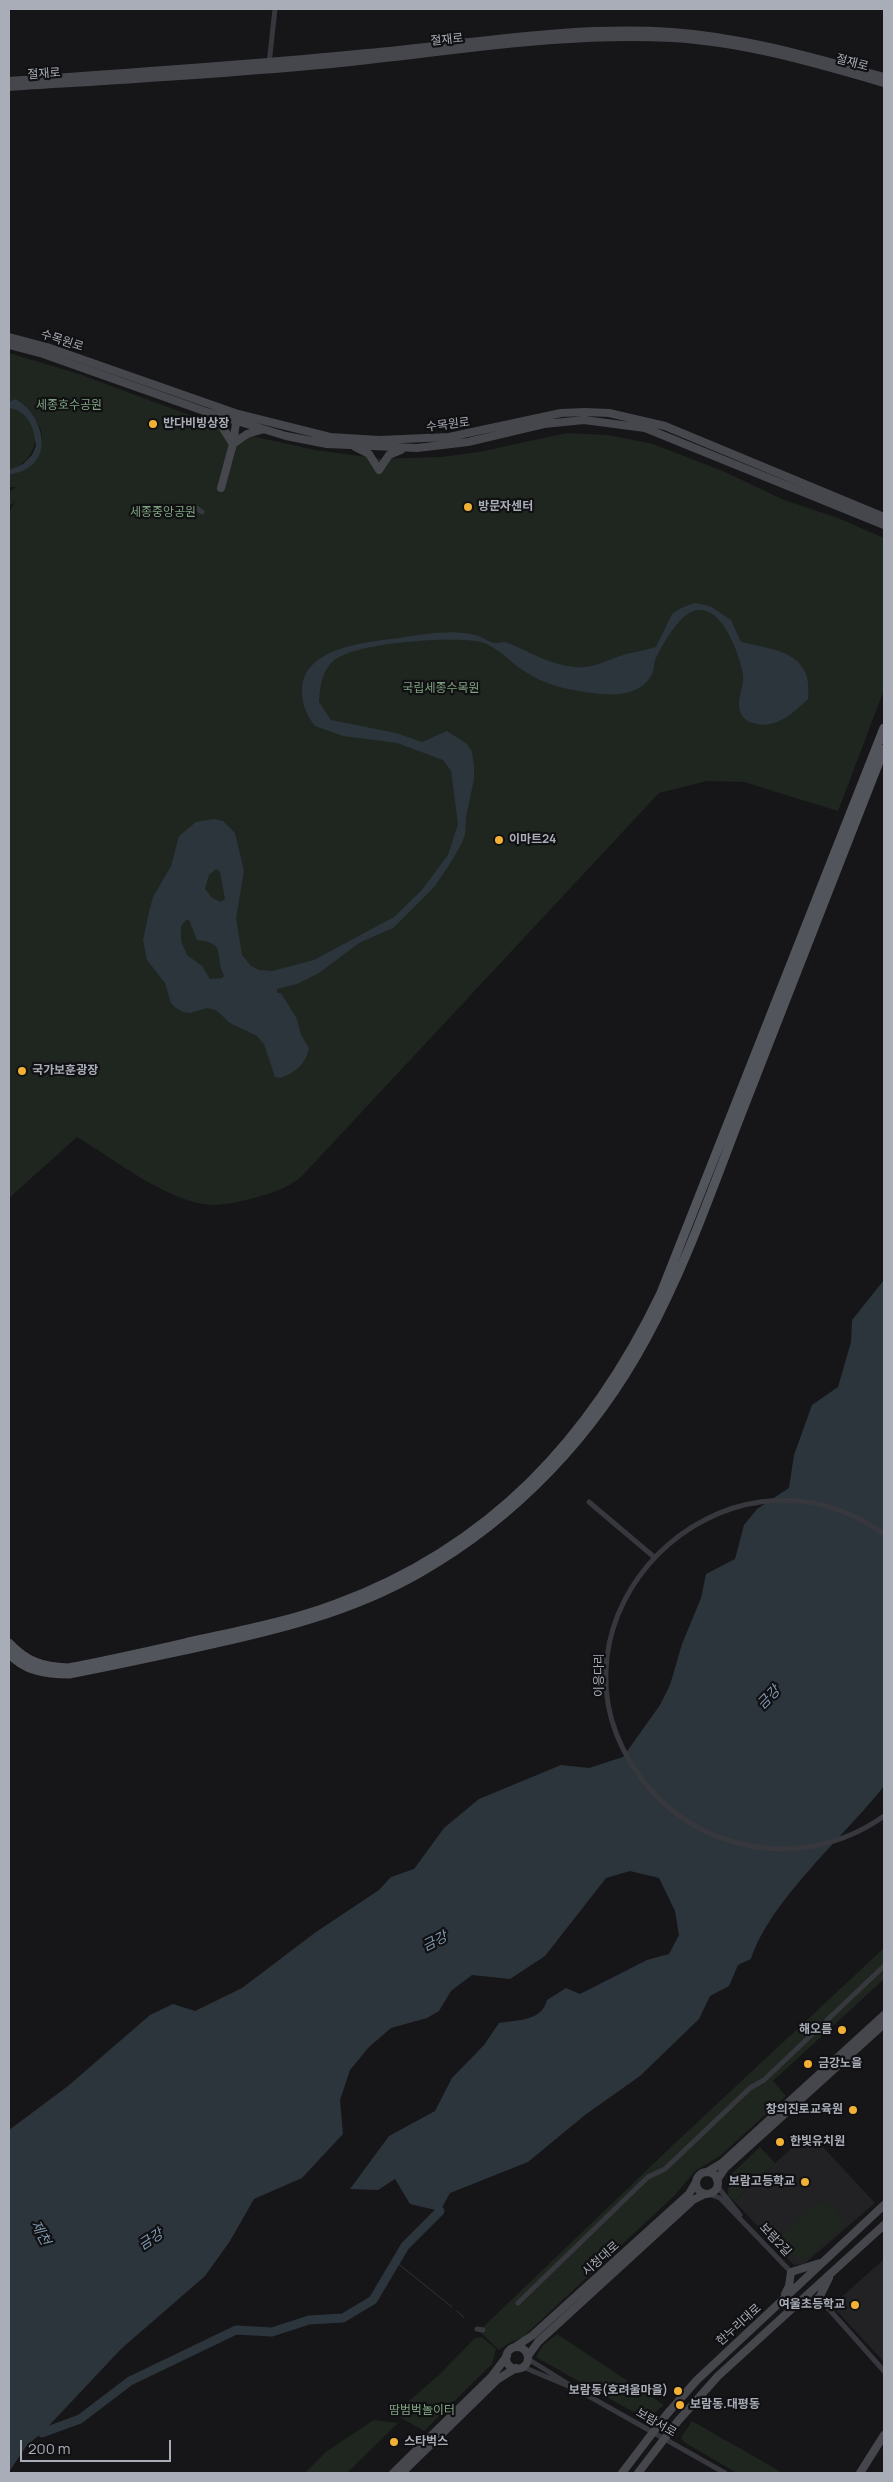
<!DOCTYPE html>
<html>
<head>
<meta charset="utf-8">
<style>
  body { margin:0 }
  #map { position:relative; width:893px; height:2482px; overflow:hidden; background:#161618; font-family:Manrope,sans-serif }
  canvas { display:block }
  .frame { position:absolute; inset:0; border:10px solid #a8adb8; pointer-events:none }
  .scale { position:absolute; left:20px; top:2440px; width:151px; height:22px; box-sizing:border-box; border:2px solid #a8adb8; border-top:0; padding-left:6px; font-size:15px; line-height:18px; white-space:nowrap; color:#a8adb8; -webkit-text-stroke:4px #111113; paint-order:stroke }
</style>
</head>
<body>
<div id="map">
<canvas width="893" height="2482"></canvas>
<div class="frame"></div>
<div class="scale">200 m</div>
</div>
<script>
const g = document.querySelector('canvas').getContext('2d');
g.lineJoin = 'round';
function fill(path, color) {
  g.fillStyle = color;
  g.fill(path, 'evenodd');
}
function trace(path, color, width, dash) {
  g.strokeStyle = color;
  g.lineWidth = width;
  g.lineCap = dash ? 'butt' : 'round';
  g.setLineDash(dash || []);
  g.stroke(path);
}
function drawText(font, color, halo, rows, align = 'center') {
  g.font = font + ' Manrope,"Noto Sans KR",sans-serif';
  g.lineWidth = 4.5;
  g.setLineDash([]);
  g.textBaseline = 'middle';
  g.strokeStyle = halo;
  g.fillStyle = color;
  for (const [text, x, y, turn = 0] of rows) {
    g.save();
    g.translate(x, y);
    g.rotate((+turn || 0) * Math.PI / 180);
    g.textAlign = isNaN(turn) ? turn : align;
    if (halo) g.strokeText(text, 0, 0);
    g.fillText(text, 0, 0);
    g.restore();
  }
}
fill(new Path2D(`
  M809,2132L875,2203L804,2264L794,2265L734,2201Z
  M884,2259V2362L836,2310L835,2303Z`), '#222225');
fill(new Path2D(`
  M9,353L79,374L238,433L315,450L382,459L441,457L479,452L567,433L608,435L653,444L725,472L784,500L838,518L884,538V690L838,811L744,782L707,781L659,793L302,1176C288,1188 273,1193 254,1198C241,1201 228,1205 213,1205C170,1204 114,1159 77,1137L9,1198V512L16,500L9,507V492L16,487H9V475C15,473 22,472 28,468C40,461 46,438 39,426C34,416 22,407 15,399L9,402Z
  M9,408C45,415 43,460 9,470Z
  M884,1948V1979L773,2081L786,2096L720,2156L695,2171L675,2195L522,2338L509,2343L499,2350L479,2331L673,2145Z
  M760,2147L775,2163L734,2201L728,2195L729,2176Z
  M826,2201L846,2223L806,2259L798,2260L778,2239L809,2209Z
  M557,2334L664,2405L651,2416L644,2418L536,2357L542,2346Z
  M482,2337L496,2349L492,2364L424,2431L398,2416L401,2408L438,2376L475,2338Z
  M374,2420L398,2423L347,2473H305L327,2451Z
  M692,2421L783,2473H737L684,2442L681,2438Z`), '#1e261f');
fill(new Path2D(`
  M15,399C38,410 55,451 28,468C23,472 15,473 9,475V470L23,464L32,455L36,446C34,427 29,412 9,408V402Z
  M695,603L710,606L731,620L741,642C776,650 814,652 808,699C793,713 776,730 753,723C746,721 742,717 740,711C736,698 745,686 743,674C739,654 725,613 702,610C683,607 665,641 657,656C653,662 655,668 652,674C641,696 613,696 592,693C569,690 544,685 524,671C510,662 498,647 481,642C453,636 350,642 331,663C321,674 320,688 319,702L331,720L396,733L422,742L447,731L467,744L472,752L474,765V779L466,817L465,834L462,843L451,862L435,886L393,928L359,943L319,973L297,984L277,989V993H281L297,1019L301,1035L309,1048C306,1064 295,1073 280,1078L275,1077L264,1044L257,1036L230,1023L216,1010L207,1008L190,1013L183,1012L176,1008L171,1003L165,983L147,960L143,940L149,912L153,897L171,866L179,836L196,822L214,819L223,821L235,833L244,871L236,918L242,955L251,966L259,970L272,971L314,960L394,917L421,891L448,855L458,824L451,771L443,760L397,743L343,736L315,726C307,716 302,705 302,691C302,647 367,642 399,638C423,634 452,629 475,635C482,636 489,643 497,643C501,643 503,641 508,643C530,652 551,665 575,667C596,669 608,659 626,654C636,652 646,650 656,647L672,614L681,608ZM216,869L220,872L225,899L221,902L212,898L205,889L209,875ZM186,920H189L197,940C227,943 214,954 224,976L222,978L210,979L202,966L187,955L181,941V926Z
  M884,1280V1786C845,1836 770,1900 751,1959L738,1965L729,1986L710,1996L699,2019L640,2076L585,2115L528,2162L450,2193L440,2211L410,2204L395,2179L378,2190L350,2189L389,2136L435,2111L452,2078L484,2045L499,2023C518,2020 542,2021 547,2000L566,1988L580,1994L647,1960L669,1954L679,1935L675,1911L659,1878L630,1871L606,1878L545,1956L510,1979L472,1975L451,1991L439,2011L427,2018L391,2028L369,2047L350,2070L340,2100L343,2134L302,2178L254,2199L230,2241L205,2276L121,2349L42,2433L27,2445L9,2472V2130L68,2086L150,2015L173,2004L195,2011L242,1988L316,1932L379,1890L391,1877L414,1869L444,1828L479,1799L561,1765L589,1768L623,1757L660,1705L670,1685L682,1644L701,1598L706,1574L735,1559L744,1525L757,1509L789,1488L794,1455L812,1405L838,1387L851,1342L852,1320Z`), '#2c353c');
trace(new Path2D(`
  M396,2262L452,2307
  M457,2311L464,2318`), '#2c353c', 1);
trace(new Path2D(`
  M42,2433L80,2419L130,2381L236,2330L272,2332L309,2320L343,2318L373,2300L405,2246L440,2211`), '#2c353c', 9);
trace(new Path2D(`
  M269,64L275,9
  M195,507L202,512
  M589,1502L654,1557
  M884,1534C723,1420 524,1620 641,1778C664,1809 697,1832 734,1842C785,1857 841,1847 884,1816
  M717,2186L740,2215
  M709,2194L720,2198L791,2272
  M819,2298L884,2371
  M518,2303L648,2177L665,2169L750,2088L764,2080L884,1966
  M477,2329L483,2330
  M528,2359L578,2390L725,2473
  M523,2367L573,2388`), '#37383d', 5);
trace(new Path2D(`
  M9,81C128,73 248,65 367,53C469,44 569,25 672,32C744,37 815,58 884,77
  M9,87C119,80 230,74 341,63C451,52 561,32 672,38C744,42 815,63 884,83
  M9,337L47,347L238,414L330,437L379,440L449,437L561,413L585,412L609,413L665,426L884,517
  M9,345L43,354L204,411L286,436L327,444L417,448L468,442L544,424L584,420L645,428L884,525
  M209,414L221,425L233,444L247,434L261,430
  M355,447L369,454L379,470L389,455L401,450
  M221,488L233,444L237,416
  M707,2172L722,2163L884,2015
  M696 2183a11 11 0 1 1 22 0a11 11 0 1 1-22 0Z
  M717,2180L725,2168L884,2024
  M785,2294L789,2286L791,2272L820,2263
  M797,2307L819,2298L829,2278
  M515,2347L533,2335L689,2194L696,2182
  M506 2358a11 11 0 1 1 22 0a11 11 0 1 1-22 0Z
  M528,2356L538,2342L693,2200L705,2194
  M393,2473L492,2376L507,2356
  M402,2473L498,2379L516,2368
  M622,2473L667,2414L697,2380L884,2205
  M638,2473L678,2421L718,2376L884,2225
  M860,2473L884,2435`), '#45474d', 8);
trace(new Path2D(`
  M9,1643C27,1662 42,1667 68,1668C111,1660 154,1650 198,1640C244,1630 291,1621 336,1604C490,1547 591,1439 661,1293L884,728
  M9,1653C24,1671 47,1674 69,1674C111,1666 152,1657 194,1648C273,1631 350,1613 421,1572C517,1517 594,1435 646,1339C687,1264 714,1183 745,1104C792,986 837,867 884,749`), '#53555c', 9);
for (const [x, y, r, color] of [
  [153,424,5,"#f2b134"],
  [468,507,5,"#f2b134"],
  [499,840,5,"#f2b134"],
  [22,1071,5,"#f2b134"],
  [842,2030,5,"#f2b134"],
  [808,2064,5,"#f2b134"],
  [853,2110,5,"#f2b134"],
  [780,2142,5,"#f2b134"],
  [805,2182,5,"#f2b134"],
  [855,2305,5,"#f2b134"],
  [678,2391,5,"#f2b134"],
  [680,2405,5,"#f2b134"],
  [394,2442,5,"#f2b134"]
]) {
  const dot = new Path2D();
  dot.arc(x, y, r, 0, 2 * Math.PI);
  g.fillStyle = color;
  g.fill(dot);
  trace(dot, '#111113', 2);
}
drawText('12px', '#a8adb8', '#111113', [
  ["절재로",447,40,-6],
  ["절재로",852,63,15],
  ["절재로",44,74,-4],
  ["수목원로",62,341,18],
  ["수목원로",448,425,-7],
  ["이응다리",600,1675,-90],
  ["보람2길",775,2240,47],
  ["시청대로",601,2259,-42],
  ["한누리대로",739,2325,-42],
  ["보람서로",656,2423,30]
]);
drawText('12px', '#7fa381', '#111113', [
  ["세종호수공원",69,406],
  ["세종중앙공원",163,513],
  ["국립세종수목원",441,689],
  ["땀범벅놀이터",422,2411]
]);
drawText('bold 12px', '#a8adb8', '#111113', [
  ["반다비빙상장",163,424],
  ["방문자센터",478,507],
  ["이마트24",509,840],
  ["국가보훈광장",32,1071],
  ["해오름",832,2030,"right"],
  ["금강노을",818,2064],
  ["창의진로교육원",843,2110,"right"],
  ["한빛유치원",790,2142],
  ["보람고등학교",795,2182,"right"],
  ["여울초등학교",845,2305,"right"],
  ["보람동(호려울마을)",668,2391,"right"],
  ["보람동.대평동",690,2405],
  ["스타벅스",404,2442]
], 'left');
drawText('italic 14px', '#7f9bb3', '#111113', [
  ["금강",769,1698,-46],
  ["금강",435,1942,-27],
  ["제천",40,2233,62],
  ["금강",151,2240,-33]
]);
</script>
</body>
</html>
